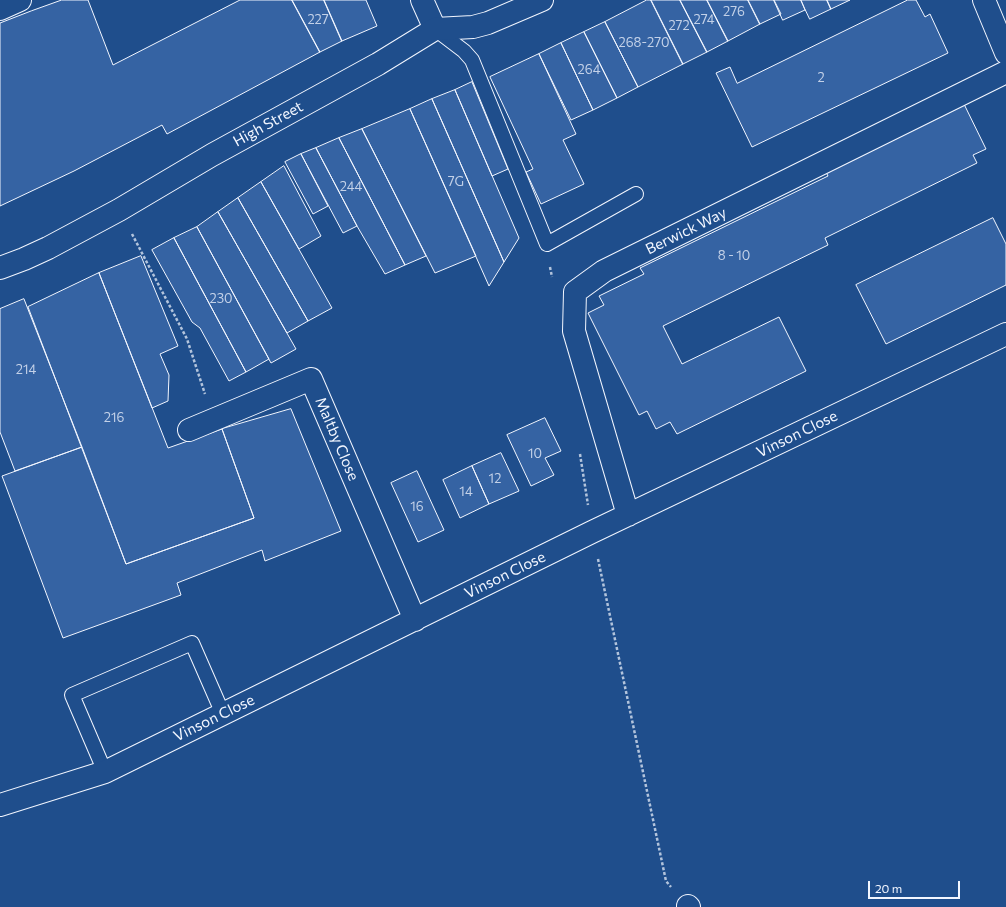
<!DOCTYPE html>
<html>
<head>
<meta charset="utf-8">
<style>
  body { margin:0 }
  #map { position:relative; width:1006px; height:907px; overflow:hidden; background:#1f4e8c; font-family:Commissioner,sans-serif }
  canvas { display:block }
  .scale { position:absolute; left:868px; top:881px; width:92px; height:18px; box-sizing:border-box; border:2px solid #f2f6ff; border-top:0; padding-left:5px; font-size:12px; line-height:14px; white-space:nowrap; color:#f2f6ff; -webkit-text-stroke:3px #1f4e8c; paint-order:stroke }
</style>
</head>
<body>
<div id="map">
<canvas width="1006" height="907"></canvas>
<div class="scale">20 m</div>
</div>
<script>
const g = document.querySelector('canvas').getContext('2d');
g.lineJoin = 'round';
function fill(path, color) {
  g.fillStyle = color;
  g.fill(path, 'evenodd');
}
function trace(path, color, width, dash) {
  g.strokeStyle = color;
  g.lineWidth = width;
  g.lineCap = dash ? 'butt' : 'round';
  g.setLineDash(dash || []);
  g.stroke(path);
}
function drawText(font, color, halo, rows, align = 'center') {
  g.font = font + ' Commissioner,sans-serif';
  g.lineWidth = 3;
  g.setLineDash([]);
  g.textBaseline = 'middle';
  g.strokeStyle = halo;
  g.fillStyle = color;
  for (const [text, x, y, turn = 0] of rows) {
    g.save();
    g.translate(x, y);
    g.rotate((+turn || 0) * Math.PI / 180);
    g.textAlign = isNaN(turn) ? turn : align;
    if (halo) g.strokeText(text, 0, 0);
    g.fillText(text, 0, 0);
    g.restore();
  }
}
const building = new Path2D(`
  M62,0H88L113,65L240,0H292L320,52L167,134L162,125L74,171L0,206V23L31,11Z
  M292,0H324L342,41L320,52Z
  M324,0H366L377,26L342,41Z
  M647,0H651L683,64L638,87L605,22Z
  M651,0H680L707,52L683,64Z
  M680,0H707L728,41L707,52Z
  M707,0H748L760,24L728,41Z
  M748,0H774L781,14L760,24Z
  M774,0H801L805,10L783,20Z
  M801,0H827L831,9L810,19Z
  M827,0H850L831,9Z
  M908,0H916L925,17L930,14L948,53L752,147L716,73L730,67L737,83Z
  M605,22L638,87L617,98L584,32Z
  M584,32L617,98L593,110L561,43Z
  M561,43L593,110L571,120L539,54Z
  M539,54L576,134L563,140L584,184L541,204L526,172L533,169L490,77Z
  M472,82L508,169L492,176L455,90Z
  M455,90L519,238L504,262L432,99Z
  M432,99L504,262L489,286L410,109Z
  M963,102L986,149L973,155L977,163L825,238L828,245L663,326L682,364L779,317L806,371L677,434L670,422L656,429L647,411L639,415L588,313L604,305L599,296L644,274L640,268L828,176L825,170Z
  M410,109L476,256L435,273L362,129Z
  M362,129L426,256L405,265L339,138Z
  M339,138L405,265L385,274L357,226L316,148Z
  M316,148L357,226L343,233L301,154Z
  M301,154L328,206L313,214L285,162Z
  M284,166L321,236L299,249L261,182Z
  M261,182L332,308L308,321L238,198Z
  M238,198L308,321L287,333L218,212Z
  M218,212L296,349L271,363L197,227Z
  M993,218L1006,244V285L886,344L856,285Z
  M197,227L269,359L246,372L174,238Z
  M174,238L246,372L229,381L200,328L192,322L152,250Z
  M141,256L178,346L160,354L169,375L168,401L152,408L99,273Z
  M99,273L168,448L222,429L254,518L126,564L28,307Z
  M24,299L82,447L15,471L0,432V309Z
  M291,409L341,531L265,561L262,550L177,583L181,595L63,638L2,476L82,447L126,564L254,518L222,429Z
  M545,418L561,451L545,458L554,475L531,486L507,435Z
  M501,453L519,491L489,504L472,466Z
  M472,466L489,504L460,518L443,480Z
  M417,471L444,530L418,542L391,483Z`);
fill(building, '#3563a3');
trace(building, '#f2f6ff', 1);
const lane = new Path2D(`
  M435,29L464,51L472,60L547,244L636,194
  M105,772L72,695L192,643L223,714`);
const street = new Path2D(`
  M422,0L435,29
  M984,0L1006,53
  M0,9L20,0
  M189,430L311,379L415,620
  M628,515L574,331L575,292L604,271L1006,72
  M0,805L105,772L592,532L1006,334
  M688,906L689,907`);
const secondary = new Path2D(`
  M0,268L24,259L48,248L119,210L212,155L378,64L435,29L473,27L488,23L542,0`);
trace(lane, '#f2f6ff', 16);
trace(street, '#f2f6ff', 24);
trace(secondary, '#f2f6ff', 24);
trace(new Path2D(`
  M132,234L187,339L205,394
  M550,267L552,277
  M580,454L588,505
  M598,559L666,881L671,887`), '#b3c4dc', 2.5, [3, 2]);
trace(lane, '#1f4e8c', 14);
trace(street, '#1f4e8c', 22);
trace(secondary, '#1f4e8c', 22);
drawText('13px', '#c3d1e8', null, [
  ["276",734,12],
  ["227",318,20],
  ["274",704,20],
  ["272",679,26],
  ["268-270",644,43],
  ["264",589,70],
  ["2",821,78],
  ["7G",456,182],
  ["244",351,187],
  ["8 - 10",734,256],
  ["230",221,299],
  ["214",26,370],
  ["216",114,418],
  ["10",535,454],
  ["12",495,479],
  ["14",466,492],
  ["16",417,507]
]);
drawText('15px', '#f2f6ff', '#1f4e8c', [
  ["High Street",268,124,-29],
  ["Berwick Way",686,231,-26],
  ["Vinson Close",797,434,-26],
  ["Maltby Close",337,439,67],
  ["Vinson Close",505,575,-26],
  ["Vinson Close",214,718,-26]
]);
</script>
</body>
</html>
